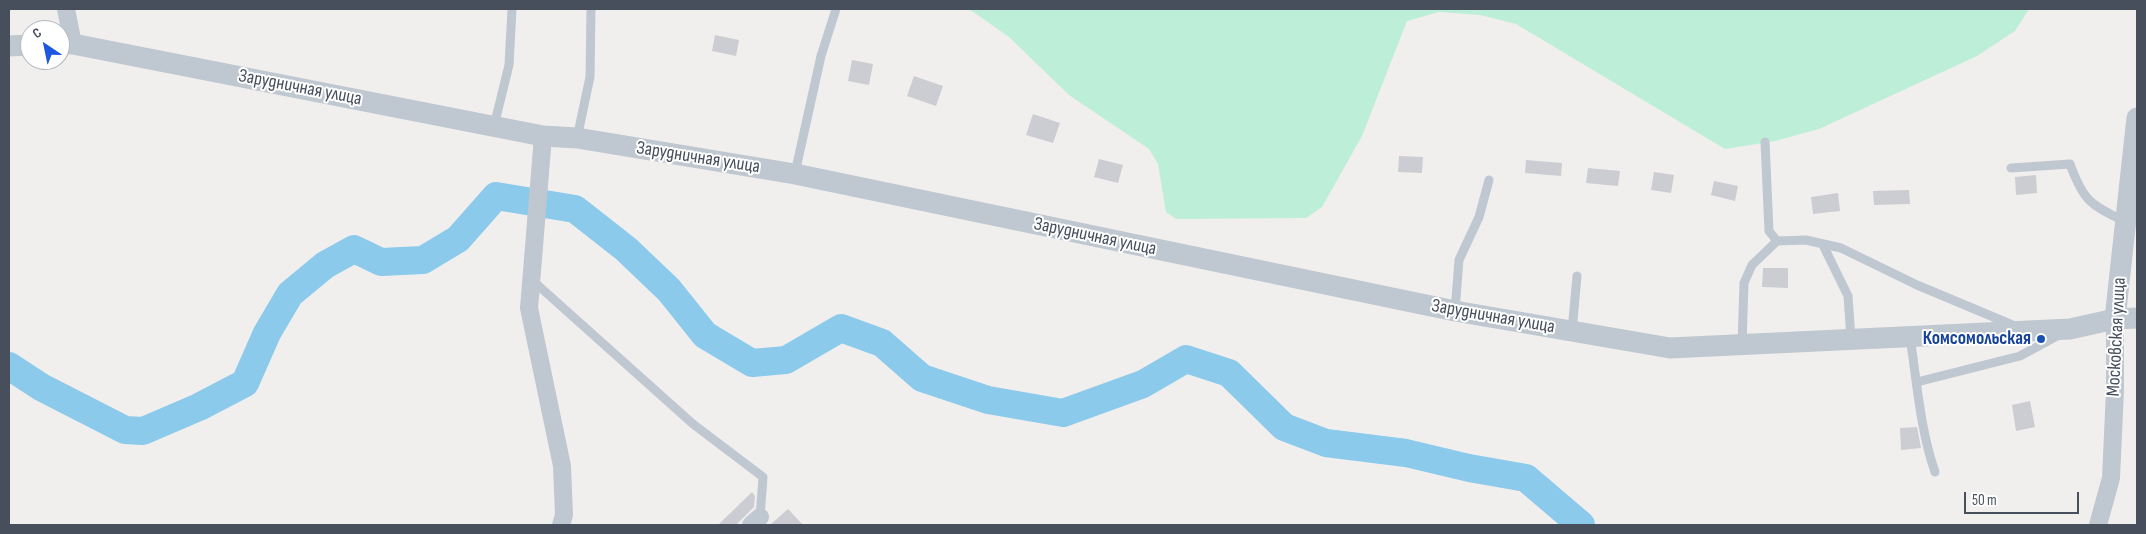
<!DOCTYPE html>
<html>
<head>
<meta charset="utf-8">
<style>
  body { margin:0 }
  #map { position:relative; width:2146px; height:534px; overflow:hidden; background:#f1efee; font-family:"Sofia Sans Condensed",sans-serif }
  canvas { display:block }
  .frame { position:absolute; inset:0; border:10px solid #474f5c; pointer-events:none }
  .north { position:absolute; left:20px; top:20px; width:50px; height:50px; box-sizing:border-box; background:#fff; border:1px solid #b5b9be; border-radius:50%; rotate:326deg; font-size:14px; font-weight:700; line-height:20px; text-align:center; color:#474f5c }
  .north::after { content:''; display:block; margin:auto; width:18px; height:22px; background:#1b57df; clip-path:polygon(50% 0,100% 100%,50% 72%,0 100%) }
  .scale { position:absolute; left:1964px; top:492px; width:115px; height:22px; box-sizing:border-box; border:2px solid #474f5c; border-top:0; padding-left:6px; font-size:15px; line-height:18px; white-space:nowrap; color:#474f5c; -webkit-text-stroke:4px #fff; paint-order:stroke }
</style>
</head>
<body>
<div id="map">
<canvas width="2146" height="534"></canvas>
<div class="frame"></div>
<div class="north">С</div>
<div class="scale">50 m</div>
</div>
<script>
const g = document.querySelector('canvas').getContext('2d');
g.lineJoin = 'round';
function fill(path, color) {
  g.fillStyle = color;
  g.fill(path, 'evenodd');
}
function trace(path, color, width, dash) {
  g.strokeStyle = color;
  g.lineWidth = width;
  g.lineCap = dash ? 'butt' : 'round';
  g.setLineDash(dash || []);
  g.stroke(path);
}
function drawText(font, color, halo, rows, align = 'center') {
  g.font = font + ' "Sofia Sans Condensed",sans-serif';
  g.lineWidth = 4;
  g.setLineDash([]);
  g.textBaseline = 'middle';
  g.strokeStyle = halo;
  g.fillStyle = color;
  for (const [text, x, y, turn = 0] of rows) {
    g.save();
    g.translate(x, y);
    g.rotate((+turn || 0) * Math.PI / 180);
    g.textAlign = isNaN(turn) ? turn : align;
    if (halo) g.strokeText(text, 0, 0);
    g.fillText(text, 0, 0);
    g.restore();
  }
}
fill(new Path2D(`
  M969,9H2029L2015,31L1977,56L1819,129L1775,141L1725,149L1516,24L1480,15L1439,12L1407,21L1362,136L1322,207L1306,218L1176,219L1166,212L1158,164L1149,149L1069,95L1009,37Z`), '#bdeed7');
trace(new Path2D(`
  M9,366L41,387L125,430L143,431L199,407L245,383L267,333L290,294L325,265L354,249L381,262L423,260L458,239L496,196L575,209L626,249L669,290L705,335L752,363L786,360L841,328L882,343L922,378L988,400L1063,413L1143,384L1186,359L1229,373L1284,427L1326,443L1406,453L1469,468L1526,478L1581,525`), '#8bcaeb', 28);
fill(new Path2D(`
  M715,35L739,40L736,56L712,51Z
  M852,60L873,64L869,85L848,81Z
  M914,76L943,86L936,106L907,96Z
  M1033,114L1060,123L1053,143L1026,135Z
  M1399,156L1423,157L1422,173L1398,172Z
  M1099,159L1123,165L1118,183L1094,177Z
  M1526,160L1562,163L1561,176L1525,173Z
  M1588,168L1620,171L1618,186L1586,183Z
  M1654,172L1674,175L1671,193L1651,190Z
  M2036,175L2037,193L2016,195L2015,177Z
  M1714,181L1738,186L1735,201L1711,195Z
  M1909,190L1910,204L1874,205L1873,191Z
  M1838,193L1840,211L1813,214L1811,197Z
  M1763,268H1788V288L1762,287Z
  M2030,401L2035,427L2016,431L2012,405Z
  M1917,427L1921,448L1901,450L1900,428Z
  M752,492L755,496L754,507L736,525H718Z
  M788,509L803,525H770Z`), '#cbcdd3');
trace(new Path2D(`
  M494,126L509,65L512,9
  M577,138L590,77L591,9
  M1765,142L1769,231L1777,241
  M2011,168L2070,164C2083,200 2090,205 2124,221
  M795,173L821,56L836,9
  M1823,245L1848,296L1851,339
  M532,280L693,424L763,477L760,517
  M1455,311L1459,260L1479,217L1489,180
  M1572,331L1577,276
  M1910,337C1917,382 1920,429 1935,472
  M1742,344L1744,283L1752,265L1777,241L1806,240L1841,248L1917,285L2015,326
  M1917,382L2020,356L2057,336`), '#bfc7d0', 9);
trace(new Path2D(`
  M66,9L73,44
  M543,136L529,308L562,466L564,515L561,525
  M751,525L760,517
  M2098,525L2111,478L2115,390V319`), '#bfc7d0', 18);
trace(new Path2D(`
  M60,44H73L543,136L577,138L795,174L1455,311L1670,348L2070,329L2115,319L2137,318
  M9,46L30,45
  M2115,319L2137,118`), '#bfc7d0', 21);
for (const [x, y, r, color] of [
  [2041,339,5,"#1a4fb4"]
]) {
  const dot = new Path2D();
  dot.arc(x, y, r, 0, 2 * Math.PI);
  g.fillStyle = color;
  g.fill(dot);
  trace(dot, '#fff', 2);
}
drawText('19px', '#474f5c', '#fff', [
  ["Зарудничная улица",300,88,11],
  ["Зарудничная улица",698,158,9],
  ["Зарудничная улица",1095,237,12],
  ["Зарудничная улица",1493,317,10],
  ["Московская улица",2117,337,-87]
]);
drawText('bold 19px', '#164399', '#fff', [
  ["Комсомольская",2031,339]
], 'right');
</script>
</body>
</html>
